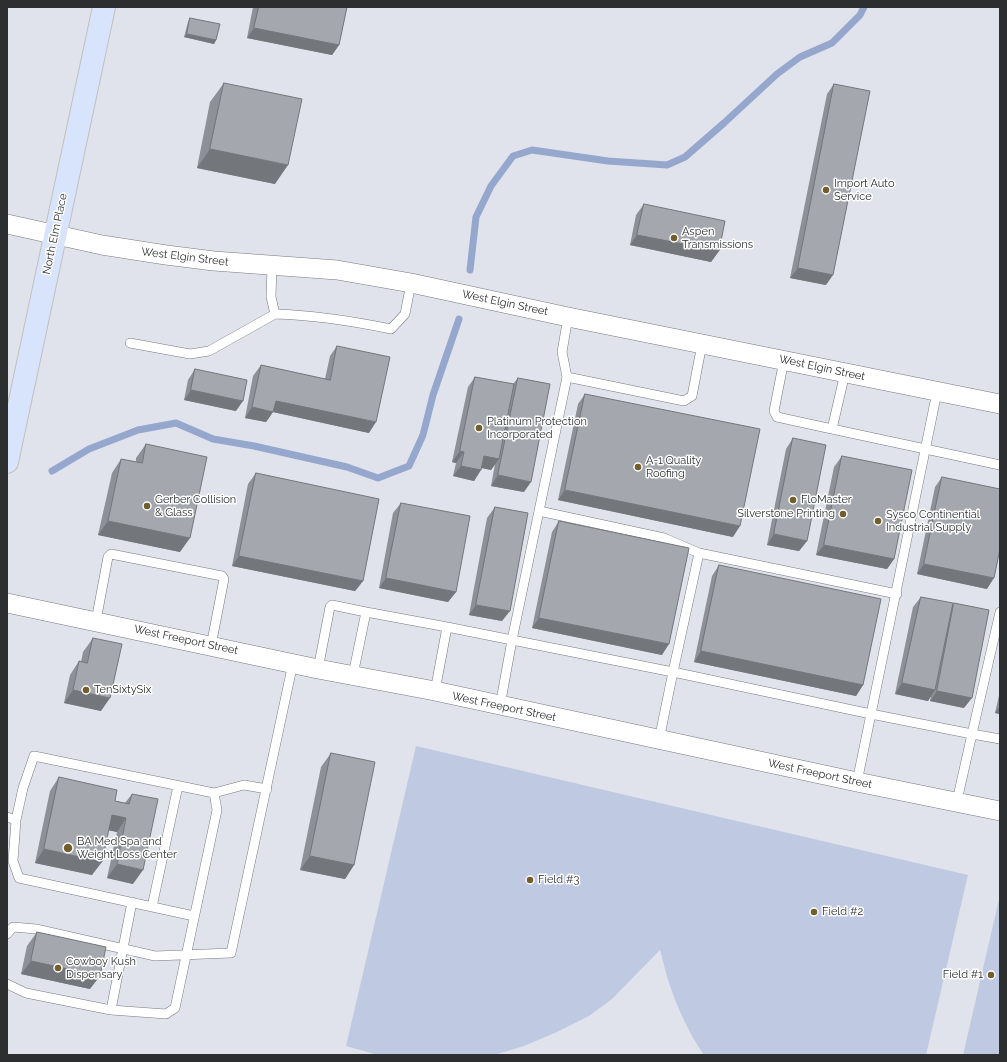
<!DOCTYPE html>
<html>
<head>
<meta charset="utf-8">
<style>
  body { margin:0 }
  #map { position:relative; width:1007px; height:1062px; overflow:hidden; background:#e0e3eb; font-family:Raleway,sans-serif }
  canvas { display:block }
  .frame { position:absolute; inset:0; border:8px solid #2c2e30; pointer-events:none }
</style>
</head>
<body>
<div id="map">
<canvas width="1007" height="1062"></canvas>
<div class="frame"></div>
</div>
<script>
const g = document.querySelector('canvas').getContext('2d');
g.lineJoin = 'round';
function fill(path, color) {
  g.fillStyle = color;
  g.fill(path, 'evenodd');
}
function trace(path, color, width, dash) {
  g.strokeStyle = color;
  g.lineWidth = width;
  g.lineCap = dash ? 'butt' : 'round';
  g.setLineDash(dash || []);
  g.stroke(path);
}
function drawText(font, color, halo, rows, align = 'center') {
  g.font = font + ' Raleway,sans-serif';
  g.lineWidth = 3;
  g.setLineDash([]);
  g.textBaseline = 'middle';
  g.strokeStyle = halo;
  g.fillStyle = color;
  for (const [text, x, y, turn = 0] of rows) {
    g.save();
    g.translate(x, y);
    g.rotate((+turn || 0) * Math.PI / 180);
    g.textAlign = isNaN(turn) ? turn : align;
    if (halo) g.strokeText(text, 0, 0);
    g.fillText(text, 0, 0);
    g.restore();
  }
}
fill(new Path2D(`
  M416,746L968,875L926,1055H704C688,1032 677,1007 668,980C665,970 663,960 660,950L612,999L589,1016L557,1032L524,1046L494,1055H378L346,1046Z
  M1000,895V1055H963Z`), '#bfcae2');
trace(new Path2D(`
  M470,270L476,217L491,186L513,156L532,150L608,161L667,165L685,157L724,123L777,74L800,57L832,43L860,15L864,7
  M52,471L89,449L138,430L176,423L213,439L254,446L347,467L378,478L409,466L423,435L433,395L459,319`), '#96a7cd', 7);
const lane = new Path2D(`
  M272,266L271,297L275,314C315,315 352,321 391,329L405,314L411,283
  M130,343L190,354L209,351L275,314
  M784,360L774,411L777,417L832,429L845,373
  M567,377L684,401L692,396L702,344
  M832,429L1000,465
  M539,511L664,538L699,553
  M96,621L108,557L111,554L222,576L224,579L211,646
  M318,669L330,607L332,605L366,612
  M353,675L366,612L447,627
  M435,691L447,627L512,640L567,377L562,352L568,317
  M500,706L512,640L673,672L699,553L897,594
  M659,740L673,672L871,714L937,392
  M857,782L871,714L972,734L1000,612
  M957,801L972,734L1000,739
  M7,817L16,820L23,788L34,756L214,793L244,785L267,789
  M16,820L13,861L19,878L194,916
  M152,907L178,786
  M7,934L13,927L36,929L155,956L231,953L293,663
  M7,984L26,993L111,1010L166,1014L175,1008L217,810L214,793
  M111,1010L132,902`);
const street = new Path2D(`
  M7,224L102,245L166,255L214,261L337,270L411,283L568,317L1000,404
  M7,603L318,669L435,691L857,782L1000,811`);
const primary = new Path2D(`
  M7,462L104,7`);
trace(lane, '#767980', 10);
trace(street, '#767980', 20);
trace(primary, '#c0c0c1', 24);
trace(lane, '#fff', 9);
trace(street, '#fff', 19);
trace(primary, '#d8e3fc', 22);
fill(new Path2D(`
  M253,7H347L339,45L332,55L247,38Z
  M190,18L216,40L214,44L184,37L188,22Z
  M224,83L275,184L197,168L210,102Z
  M834,84L826,285L790,278L827,94Z
  M644,204L719,251L711,262L630,245L636,215Z
  M337,346L369,433L273,412L266,422L245,418L253,376L261,365L325,379L330,356Z
  M195,369L236,411L184,400L188,380Z
  M475,377L513,384L518,378L524,492L491,486L495,464L491,470L482,468L474,481L453,476L456,463L452,462L468,387Z
  M585,394L733,537L558,500L578,404Z
  M793,438L807,541L799,551L767,545L786,449Z
  M146,444L180,552L98,535L112,473L121,459L136,462V458Z
  M842,456L894,559L887,569L816,555L834,467Z
  M256,473L363,581L355,591L232,566L248,484Z
  M942,477L987,589L917,574L935,487Z
  M401,503L456,592L448,602L379,588L393,513Z
  M495,507L502,621L469,615L487,518Z
  M559,521L662,655L532,628L552,532Z
  M719,565L863,685L856,696L694,662L712,576Z
  M921,597L953,606L954,603L964,708L930,701L931,696L928,701L895,694L913,607Z
  M93,638L101,711L64,703L70,675L79,661L81,662L83,652Z
  M1000,691V714L995,713Z
  M331,753L354,865L345,879L300,870L321,767Z
  M59,777L115,801L125,803L132,794L133,884L107,878L117,832L109,830L92,875L35,863L50,791Z
  M37,932L90,989L21,974L27,946Z`), '#8d9096');
fill(new Path2D(`
  M254,28L339,45L332,55L247,38Z
  M187,34L216,40L214,44L184,37Z
  M210,149L288,165L275,184L197,168Z
  M637,235L719,251L711,262L630,245Z
  M798,268L833,275L826,285L790,278Z
  M191,390L243,401L236,411L184,400Z
  M276,401L376,422L369,433L273,412L266,422L245,418L252,407Z
  M460,451L464,452L456,463L452,462Z
  M484,456L499,459L491,470L477,467Z
  M461,466L481,470L474,481L453,476Z
  M498,475L531,482L524,492L491,486Z
  M565,490L740,526L733,537L558,500Z
  M108,521L190,538L180,552L98,535Z
  M774,534L807,541L799,551L767,545Z
  M824,545L894,559L887,569L816,555Z
  M239,556L363,581L355,591L232,566Z
  M924,564L994,578L987,589L917,574Z
  M386,578L456,592L448,602L379,588Z
  M476,605L510,611L502,621L469,615Z
  M539,618L669,644L662,655L532,628Z
  M701,651L863,685L856,696L694,662Z
  M902,683L935,690L928,701L895,694Z
  M73,690L110,698L101,711L64,703Z
  M937,691L972,698L964,708L930,701Z
  M1000,706V714L995,713Z
  M112,815L126,818L117,832L102,829Z
  M44,849L102,862L92,875L35,863Z
  M310,856L354,865L345,879L300,870Z
  M117,864L143,870L133,884L107,878Z
  M31,961L100,976L90,989L21,974Z`), '#73767a');
const building = new Path2D(`
  M259,7H347L339,45L254,28Z
  M190,18L220,24L216,40L187,34Z
  M224,83L302,99L288,165L210,149Z
  M834,84L870,91L833,275L798,268Z
  M644,204L725,221L719,251L637,235Z
  M337,346L390,357L376,422L276,401L273,412L252,407L261,365L330,380Z
  M195,369L247,380L243,401L191,390Z
  M475,377L514,384L499,459L484,456L481,470L461,466L464,452L460,451Z
  M518,378L550,384L531,482L498,475Z
  M585,394L760,429L740,526L565,490Z
  M793,438L826,445L807,541L774,534Z
  M146,444L207,457L190,538L108,521L121,459L142,463Z
  M842,456L912,470L894,559L824,545Z
  M256,473L379,499L363,581L239,556Z
  M942,477L1000,489V549L994,578L924,564Z
  M401,503L470,516L456,592L386,578Z
  M495,507L528,513L510,611L476,605Z
  M559,521L689,548L669,644L539,618Z
  M719,565L881,599L863,685L701,651Z
  M921,597L953,603L935,690L902,683Z
  M954,603L989,610L972,698L937,691Z
  M93,638L122,644L110,698L73,690L79,661L87,663Z
  M331,753L375,762L354,865L310,856Z
  M59,777L117,790L115,801L129,804L132,794L158,799L143,870L117,864L126,818L112,815L102,862L44,849Z
  M37,932L106,947L100,976L31,961Z`);
fill(building, '#a4a8ae');
trace(building, '#73767a', 1);
for (const [x, y, r, color] of [
  [826,190,4,"#725d2c"],
  [674,238,4,"#725d2c"],
  [479,428,4,"#725d2c"],
  [638,467,4,"#725d2c"],
  [793,500,4,"#725d2c"],
  [147,506,4,"#725d2c"],
  [843,514,4,"#725d2c"],
  [878,521,4,"#725d2c"],
  [86,690,4,"#725d2c"],
  [68,848,5,"#725d2c"],
  [530,880,4,"#725d2c"],
  [814,912,4,"#725d2c"],
  [58,968,4,"#725d2c"],
  [991,975,4,"#725d2c"]
]) {
  const dot = new Path2D();
  dot.arc(x, y, r, 0, 2 * Math.PI);
  g.fillStyle = color;
  g.fill(dot);
  trace(dot, '#fff', 1.5);
}
drawText('11px', '#2c2e30', '#fff', [
  ["Import Auto",834,184],
  ["Service",834,197],
  ["Aspen",682,232],
  ["Transmissions",682,245],
  ["Platinum Protection",487,422],
  ["Incorporated",487,435],
  ["A-1 Quality",646,461],
  ["Roofing",646,474],
  ["Gerber Collision",155,500],
  ["& Glass",155,513],
  ["FloMaster",801,500],
  ["Silverstone Printing",835,514,"right"],
  ["Sysco Continential",886,515],
  ["Industrial Supply",886,528],
  ["TenSixtySix",94,690],
  ["BA Med Spa and",77,842],
  ["Weight Loss Center",77,855],
  ["Field #3",538,880],
  ["Field #2",822,912],
  ["Cowboy Kush",66,962],
  ["Dispensary",66,975],
  ["Field #1",983,975,"right"]
], 'left');
drawText('11px', '#2c2e30', '#fff', [
  ["North Elm Place",55,234,-78],
  ["West Elgin Street",185,257,7],
  ["West Elgin Street",505,303,12],
  ["West Elgin Street",822,368,12],
  ["West Freeport Street",186,640,12],
  ["West Freeport Street",504,707,12],
  ["West Freeport Street",820,774,12]
]);
</script>
</body>
</html>
